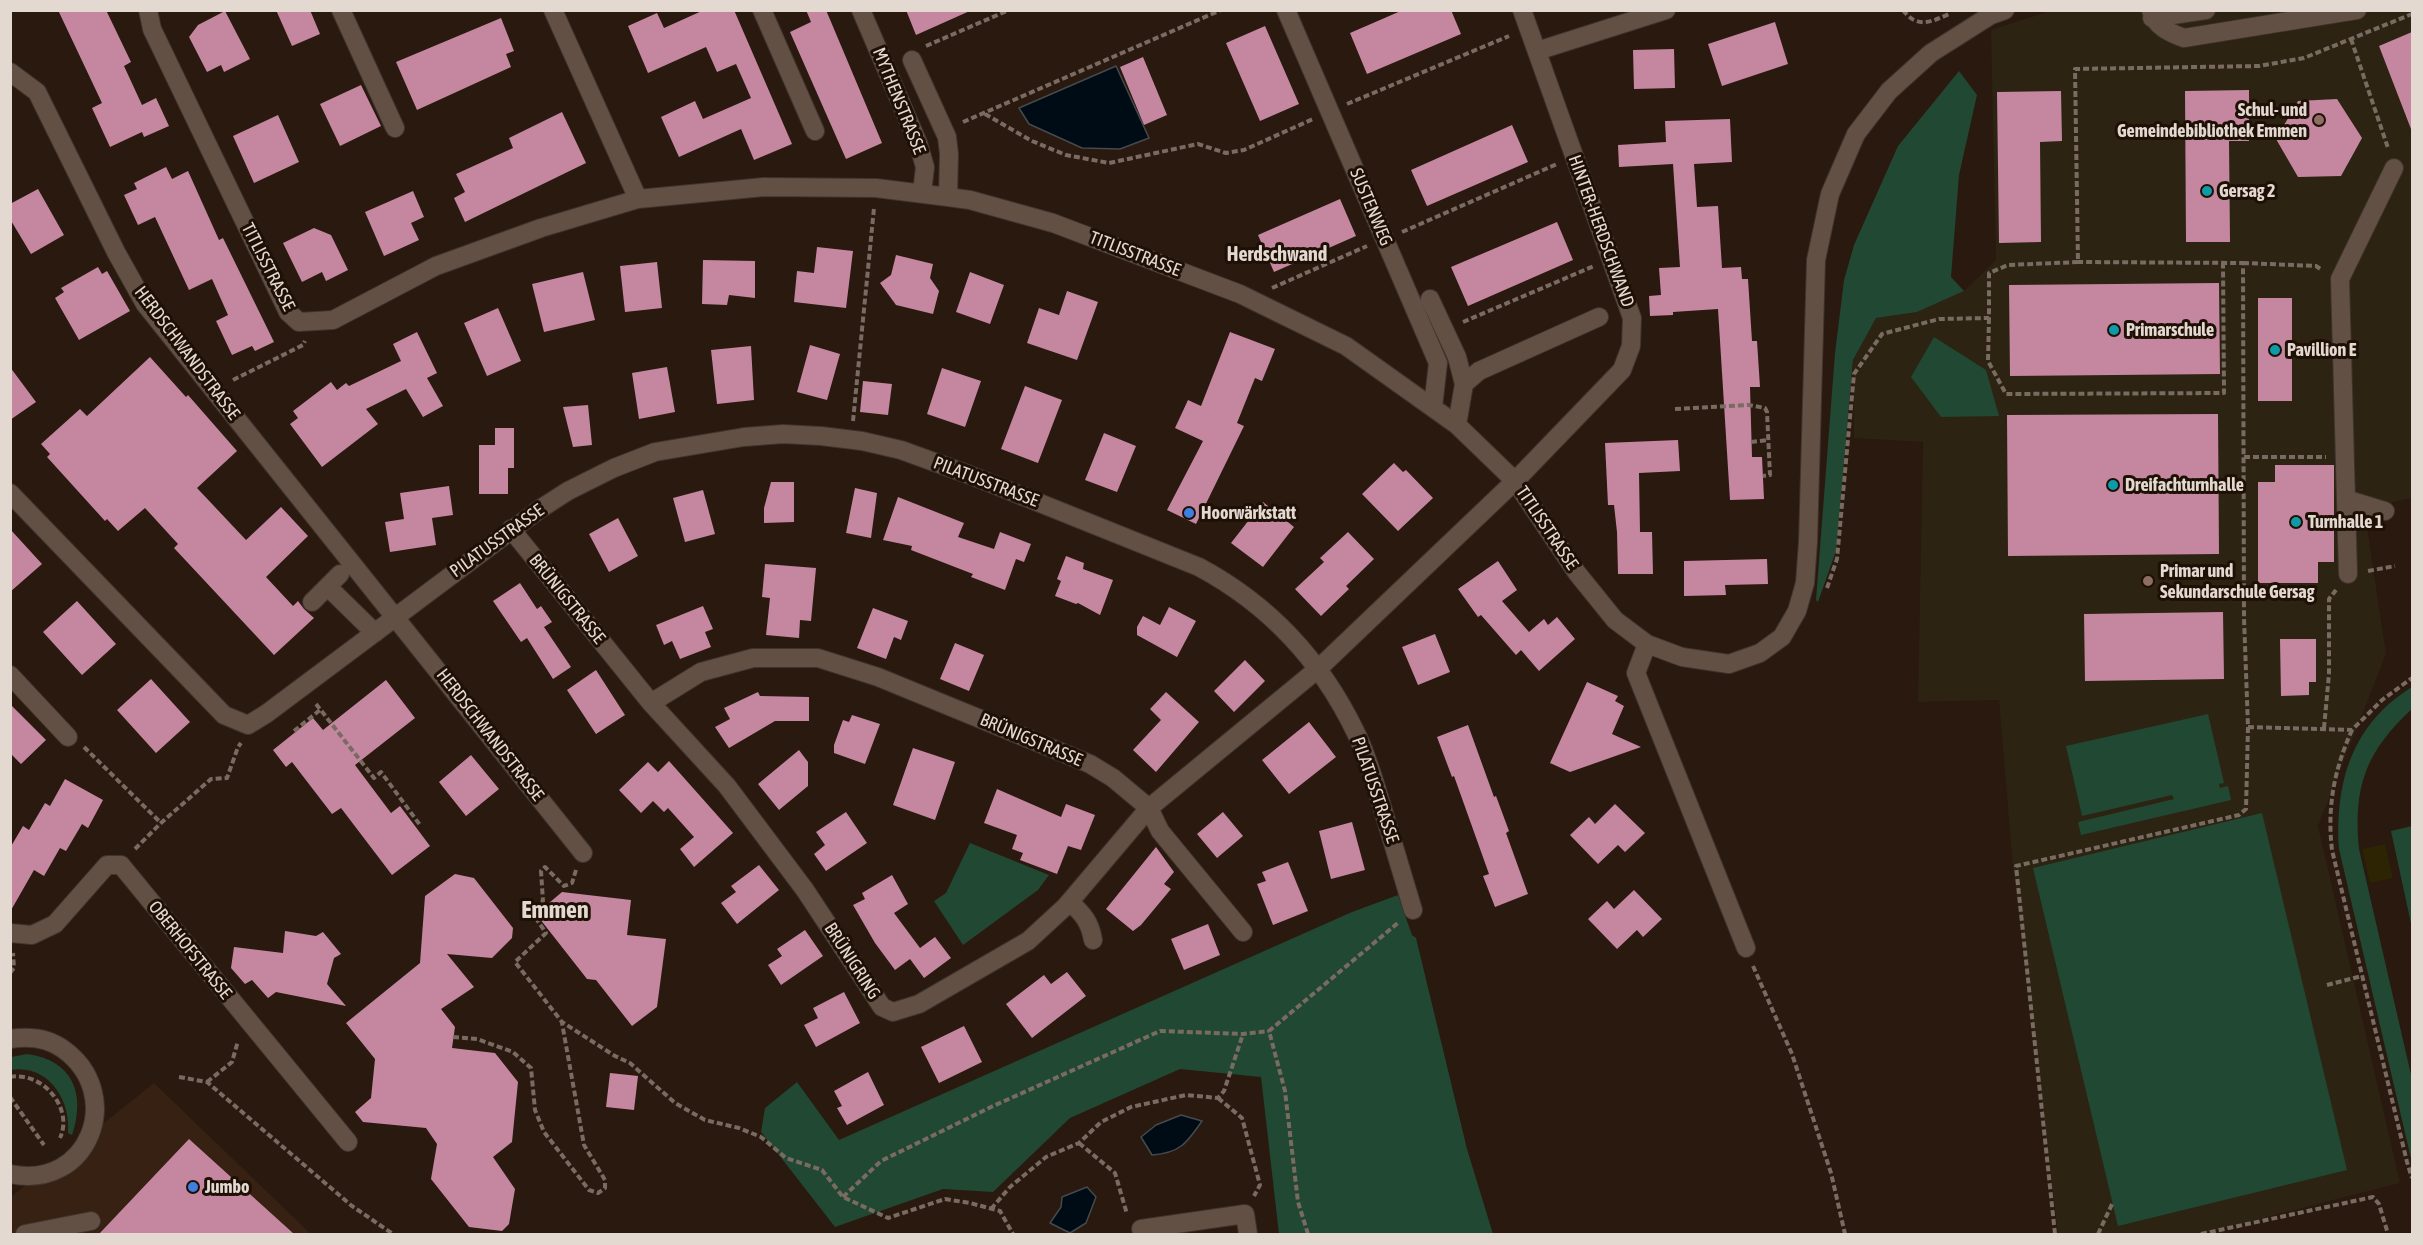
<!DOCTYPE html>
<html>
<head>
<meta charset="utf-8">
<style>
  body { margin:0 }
  #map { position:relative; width:2423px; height:1245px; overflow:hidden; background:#29190f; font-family:"Asap Condensed",sans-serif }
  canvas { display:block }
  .frame { position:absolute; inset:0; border:12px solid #e4d9d1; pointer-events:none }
</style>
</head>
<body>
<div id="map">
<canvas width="2423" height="1245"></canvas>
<div class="frame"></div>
</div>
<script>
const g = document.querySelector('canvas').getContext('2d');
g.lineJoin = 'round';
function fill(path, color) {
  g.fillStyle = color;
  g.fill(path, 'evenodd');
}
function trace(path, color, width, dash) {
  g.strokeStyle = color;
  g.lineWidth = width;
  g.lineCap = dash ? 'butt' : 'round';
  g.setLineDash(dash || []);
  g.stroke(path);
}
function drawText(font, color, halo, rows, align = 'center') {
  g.font = font + ' "Asap Condensed",sans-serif';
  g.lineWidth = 6;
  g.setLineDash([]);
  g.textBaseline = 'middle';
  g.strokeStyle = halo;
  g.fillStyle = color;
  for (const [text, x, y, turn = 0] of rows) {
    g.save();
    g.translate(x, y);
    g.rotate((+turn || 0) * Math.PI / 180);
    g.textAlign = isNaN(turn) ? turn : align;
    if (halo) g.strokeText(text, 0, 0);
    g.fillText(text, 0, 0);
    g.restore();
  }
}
fill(new Path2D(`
  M154,1083L311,1234H11V1197Z`), '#362112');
fill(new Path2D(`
  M2053,10L2412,11V498L2364,508L2386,654L2318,826L2400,1183L2200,1234H2058L2013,867L1999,700L1918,702L1923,442L1854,438L1853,360L1876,318L1917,312L1964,291L1996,260L1991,30Z`), '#2c2313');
fill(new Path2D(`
  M1959,71L1977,95L1959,175L1951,277L1964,291L1917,312L1876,318L1853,360L1836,551L1818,602L1816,600L1835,353L1844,280L1854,245L1898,146Z
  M1934,337L1986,370L1999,416L1941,417L1911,377Z
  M2412,687V709C2366,751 2353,787 2359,849L2412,1079V1163L2339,849C2335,782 2352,724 2412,687Z
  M2208,714L2224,783L2219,784L2220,788L2228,786L2231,800L2081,835L2078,822L2174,799L2172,795L2082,816L2066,746Z
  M2262,813L2347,1170L2118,1226L2033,868Z
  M2412,826V928L2391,831Z
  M970,843L1049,875L1038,890L963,945L934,901L946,893Z
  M1398,895L1412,935L1416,938L1467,1149L1493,1234H1279L1261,1077L1180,1069L1070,1118L993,1192L943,1189L835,1227L761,1132L765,1108L797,1082L839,1140L1352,912Z
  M27,1054C73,1060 86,1094 72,1135L68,1133C71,1100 48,1064 11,1070V1057Z`), '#214832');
fill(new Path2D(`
  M2385,844L2393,878L2370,883L2362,849Z`), '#2c2403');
const water = new Path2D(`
  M1116,66L1149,138L1120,149L1082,148L1029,124L1019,108Z
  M1181,1115L1202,1121C1187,1143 1180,1153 1152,1155L1141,1137L1156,1125Z
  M1087,1187L1096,1197L1086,1223L1070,1233L1050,1223L1061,1207L1062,1197Z`);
fill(water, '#000c15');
trace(water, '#444a4d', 1.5);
fill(new Path2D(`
  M58,10H106L131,62L124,66L142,105L156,98L169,126L144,137L142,132L110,147L92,108L102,103Z
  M276,10H310L320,34L292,46Z
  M704,10H734L792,144L754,160L741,129L679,157L661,117L695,101L703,119L751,98L736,64L717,72L706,47L648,73L628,26L657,13L664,28Z
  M806,10H826L882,143L846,159L790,32L811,22Z
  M906,10H972L916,35Z
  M1403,10H1451L1461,34L1367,74L1350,33Z
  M225,11L250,59L224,72L221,65L207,72L189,37L198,25Z
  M501,18L514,51L506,54L511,67L417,110L396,62Z
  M1775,22L1788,64L1722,86L1708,44Z
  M1265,26L1299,104L1260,121L1226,43Z
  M2412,32V129H2411L2379,46Z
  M1674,49L1675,88L1634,89L1633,50Z
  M1143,57L1167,115L1144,125L1120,67Z
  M361,85L381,126L340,146L320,104Z
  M2249,90V141H2229L2230,242H2186L2185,91Z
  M2061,91L2062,141L2040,142L2041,242L1999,243L1997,92Z
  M2337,99L2362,138L2341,176L2298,177L2276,139L2298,101Z
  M562,112L586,163L465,222L454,198L465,192L456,174L513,148L509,138Z
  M278,115L299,162L254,183L233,136Z
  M1730,119L1732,162L1694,164L1697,207L1718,206L1722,268L1741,267L1742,279H1748L1752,341H1757L1760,387H1750L1752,457H1762L1764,499L1730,500L1718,309L1673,312V315L1650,316L1649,296L1661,295L1659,268L1680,267L1673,164L1619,167L1618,145L1666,142L1665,121Z
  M1512,125L1528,162L1427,206L1411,170Z
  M166,167L172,179L188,171L219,240L223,238L274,342L255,351L252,346L232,355L216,321L228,315L212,279L189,290L155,217L138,225L124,195L137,189L134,183Z
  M38,189L64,235L31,254L10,219V204Z
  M413,191L424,217L411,223L419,240L384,256L365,212Z
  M1340,199L1356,236L1274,272L1258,235Z
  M1557,222L1573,260L1468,306L1451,267Z
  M314,228L331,235L348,270L326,281L322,272L302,282L283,243Z
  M817,247L853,251L846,308L794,302L797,271L814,273Z
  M896,255L933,264L930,278L939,291L933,314L896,305L880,283L891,275Z
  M703,260L755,261V298L729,295L727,305L702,304Z
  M657,262L662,308L625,312L620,266Z
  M98,267L102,274L107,271L130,311L79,340L55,298L64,292L61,288Z
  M583,272L595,320L544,332L532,284Z
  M970,272L1004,285L990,324L956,312Z
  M2219,283L2220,374L2010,376L2009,285Z
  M1067,291L1098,302L1077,360L1027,343L1039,308L1059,315Z
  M2258,298H2292V401H2258Z
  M498,308L521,361L487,376L464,323Z
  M417,332L437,373L427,378L443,406L423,417L406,389L366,409L378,424L322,467L290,424L298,418L293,411L331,382L337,390L346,383L349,386L401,361L393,344Z
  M1230,332L1275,349L1262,381L1255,378L1237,423L1244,426L1196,524L1167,510L1203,441L1175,428L1188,400L1201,406Z
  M810,345L840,354L827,400L797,392Z
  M751,346L754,400L717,404L711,350Z
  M150,357L186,397L188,395L237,451L197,488L246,540L281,507L308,536L266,577L293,606L298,601L304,609L314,618L274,655L174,548L178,544L145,508L118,531L107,519L105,521L47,457L50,454L41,444L80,409L87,416Z
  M10,367L36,402L10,420Z
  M667,367L675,412L639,419L632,373Z
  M942,368L981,381L965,427L927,414Z
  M863,381L892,384L888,415L860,412Z
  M1025,386L1062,400L1038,463L1001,449Z
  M588,405L592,445L573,447L563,407Z
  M2218,414L2219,554L2008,556L2007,415Z
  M495,428H514V468H508V494H479V445H495Z
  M1104,433L1136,446L1117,492L1085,480Z
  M1678,440L1680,471L1639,473L1640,532H1652L1653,574H1618L1617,532L1614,505H1608L1605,443Z
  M1394,463L1403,472L1406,470L1433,498L1398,531L1362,494Z
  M2275,465H2334V562H2318V583H2258V482H2275Z
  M771,482H794V522L764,523V508Z
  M449,486L453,515L432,518L436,545L390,552L385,522L404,519L400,493Z
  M855,488L877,493L871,538L846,533Z
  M703,490L715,534L685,542L673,498Z
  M898,497L964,523L958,537L994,549L1000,532L1031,544L1024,562L1016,559L1005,590L971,577L973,574L911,550L912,546L883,540Z
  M1263,502L1294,527L1263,567L1231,543Z
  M618,518L638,556L609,572L589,534Z
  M10,529L42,564L10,592Z
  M1348,532L1374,559L1346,586L1349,589L1321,616L1295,589L1324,562L1320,558Z
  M1066,556L1084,563L1083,569L1113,580L1100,615L1078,603L1076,604L1055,596L1061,581L1057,579Z
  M1767,559L1768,584L1725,585L1726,595L1684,596V561Z
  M1498,561L1517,590L1502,601L1529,632L1544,619L1548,625L1557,617L1575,639L1539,671L1521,650L1516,655L1481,615L1478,617L1458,589Z
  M765,564L816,568L811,621L800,620L799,638L766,635L770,598L762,597Z
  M520,583L537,609L541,606L552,622L544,627L571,667L553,679L527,638L521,642L493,601Z
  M77,601L116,644L82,675L43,632Z
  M703,606L713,629L705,632L711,647L680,659L672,641L664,645L656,625Z
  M1169,607L1196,621L1177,657L1137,635V627L1143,616L1160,625Z
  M873,608L908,621L901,640L894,637L886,659L857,648Z
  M2223,612L2224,679L2085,681L2084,614Z
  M1435,634L1450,672L1418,685L1402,647Z
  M2280,639H2316V682H2309V695L2281,696Z
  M955,643L984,655L969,691L940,679Z
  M1245,660L1265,681L1234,712L1214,691Z
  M596,670L625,715L596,734L567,690Z
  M151,679L190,722L156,753L117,710Z
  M386,680L415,718L355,765L391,813L400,806L430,846L392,875L341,808L332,814L292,762L286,767L273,750L313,718L323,730Z
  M1587,682L1618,696L1615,701L1624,706L1612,734L1641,747L1570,772L1550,763Z
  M758,692L760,696L809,697V721H775L729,748L715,727L730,719L724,708Z
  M1166,692L1199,722L1156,772L1133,750L1161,720L1150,709Z
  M10,704L46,740L21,764L10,753Z
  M852,715L880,724L865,764L834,753V745L843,720L849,722Z
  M1309,722L1336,757L1289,794L1262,760Z
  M1468,725L1494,797L1496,796L1509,831L1506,833L1528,894L1495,907L1483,876L1489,874L1454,776L1452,777L1437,737Z
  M913,748L955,762L935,820L893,805Z
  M799,750L808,762V786L779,810L758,784Z
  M471,755L499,789L466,816L439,782Z
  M669,761L733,833L694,867L680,849L694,837L668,808L664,812L653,801L641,813L619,790L648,762L658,772Z
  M65,779L103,800L88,828L82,824L66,851L60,848L44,876L34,870L10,912V848L23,826L29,830L45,803L50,806Z
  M997,789L1061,817L1066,804L1095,815L1081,850L1068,846L1057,874L1020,860L1023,853L1012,849L1017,835L984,823Z
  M1615,804L1645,833L1625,852L1618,845L1598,864L1570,835L1589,817L1595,824Z
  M846,812L867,843L826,871L814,854L825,845L816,832Z
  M1223,812L1243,836L1217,858L1197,834Z
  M1352,822L1365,870L1331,879L1319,831Z
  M1156,847L1174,872L1164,884L1171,889L1141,925L1133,931L1106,909Z
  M1288,862L1308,911L1273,925L1257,884L1266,881L1262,872Z
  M759,865L779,890L737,924L721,903L736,892L731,886Z
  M455,874L474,878L513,928L512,938L492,958L447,954L474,987L441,1009L455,1027L452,1048L495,1053L518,1082L512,1142L493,1157L515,1189L509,1224L502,1231L469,1227L431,1179L437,1144L426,1128L363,1122L355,1112L371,1098L375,1059L346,1023L420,963L425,896Z
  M892,875L908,904L894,913L920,948L935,937L951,958L924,978L910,959L895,970L875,943L853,905L865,899L862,893Z
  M1634,890L1662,919L1643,937L1637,930L1617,949L1588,919L1607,901L1614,909Z
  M562,892L631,900L627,935L666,939L657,1007L632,1026L596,980L587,979L536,914Z
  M1208,924L1220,955L1184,970L1171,939Z
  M805,930L823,956L781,985L768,965L782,956L777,949Z
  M285,931L316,936L323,932L341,954L334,958L327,984L346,1006L276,992L268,998L252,980L245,984L231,968L234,947L283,953Z
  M1067,972L1086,996L1032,1038L1006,1004L1044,975L1051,984Z
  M844,992L860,1023L816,1047L804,1025L818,1018L813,1008Z
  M964,1026L982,1062L939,1083L921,1047Z
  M868,1072L884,1105L847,1125L837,1108L842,1106L834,1091Z
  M610,1073L638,1076L634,1110L606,1107Z
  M189,1139L294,1234H99Z`), '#c587a0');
const minor = new Path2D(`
  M148,10L152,29L288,312L299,322L333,320L436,266L541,228L638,199L764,187L876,188L948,197L970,200L1053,223L1240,294L1346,346L1457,425L1515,481L1577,573L1615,620L1647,644L1682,657L1729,664L1760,653L1782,637L1797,611L1805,583L1808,542L1816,260L1830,194L1856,134L1889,91L1931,53L1991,15L2005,10
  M341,10L395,128
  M553,10L638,199
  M762,10L815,131
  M861,10L918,143L925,167L922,193
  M1286,10L1438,363L1433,407
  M2151,10C2154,26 2170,33 2184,38L2357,10
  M2152,18L2206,10
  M1537,51L1666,10
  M912,60L947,137L949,154L948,197
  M10,72L37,92L116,252L145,304L583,853
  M1430,299L1457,357L1464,384L1457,425
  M1464,384L1479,371L1599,317
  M10,493L224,715L248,725L266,714L540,509L568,491L614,468L655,452L744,437L783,434L821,436L862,441L901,450L970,475L1199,567C1270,605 1321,660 1356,733C1368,757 1375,784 1383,810C1393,843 1403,877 1413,910
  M2346,499L2385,511
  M511,529L651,703L701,672L753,658H818L878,677L1090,764L1113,778L1149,808L1319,668L1515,481L1622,370L1631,346L1632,318L1522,10
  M2348,574L2340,279L2394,168
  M328,587L375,633
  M312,602L340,574
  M1647,644L1636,673L1746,948
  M10,675L68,737
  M651,703L727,786L805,890L882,1007L893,1012L919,1004L1028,941L1066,906L1149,808L1160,831L1243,932
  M1070,902C1083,914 1090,922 1093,940
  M10,933L32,935L55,924L107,865H121L348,1142
  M10,1039C29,1036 48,1038 63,1049C126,1094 89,1191 10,1174
  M1141,1229L1245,1214L1248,1234
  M25,1234L91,1221`);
trace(minor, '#3f342e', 20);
trace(new Path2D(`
  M1903,10C1917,29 1931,22 1949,14
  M2351,39L2388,148
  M926,46L1009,10
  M1347,104L1509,36
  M985,114L1032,141L1066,155L1109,163L1198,144L1226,153L1244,150L1313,119
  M963,122L1221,10
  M1402,232L1557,164
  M2243,263L2316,266L2322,270
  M1272,288L1367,246
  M1989,318L1988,361L2006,394L2224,393L2223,263
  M1463,322L1594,266
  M233,380L303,345L305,341
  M1675,409L1749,405L1765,408L1767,412L1770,475L1763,476
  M853,421L874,208
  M1751,442L1768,440
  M2244,457H2326
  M2368,571L2395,566
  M1827,588L1837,559L1854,374L1882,334L1939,319L1989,318V273L2008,265L2078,262L2075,69L2259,66L2304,58L2412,14
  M316,704L374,778L381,772L420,825
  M2248,727L2352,730L2382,700L2412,678
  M2324,728L2329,674V599L2336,590
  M2352,730C2334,770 2327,807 2332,850L2407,1162L2412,1178
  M294,731L320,710
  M84,747L161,823
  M135,849L161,823L211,779L227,778L238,747L241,743
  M576,870L572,883L564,886L545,867L541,871L543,901L531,911L546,933L515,962L562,1022L615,1056L630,1063L675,1103L705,1120L739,1128L761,1137L786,1158L822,1170L843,1197L888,1218L945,1199L970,1203L1000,1211L1013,1234
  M1753,966L1792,1054L1831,1173L1845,1234
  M10,973L14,968L13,953
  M2327,985L2362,976
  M453,1037L477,1039L513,1052L531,1068L535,1110L544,1132L589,1190L598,1193L605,1188V1180L584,1145L562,1023
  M10,1077C42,1071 74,1108 60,1138
  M179,1077L207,1082L352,1206L393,1234
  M207,1082L232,1062L238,1041
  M10,1097L44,1145
  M1218,1098L1242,1118L1260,1185L1254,1196
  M1079,1143L1115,1173L1127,1214
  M843,1197L881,1161L991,1107L1160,1031L1243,1034L1269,1031
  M991,1209L1010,1187L1046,1157L1079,1143L1101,1122L1131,1107L1186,1095L1218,1098L1224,1091L1243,1034
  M1308,1234L1298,1202L1285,1091L1269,1031L1399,922
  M2055,1234L2016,866L2239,815L2246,809L2248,727L2244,618L2243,263L2078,262
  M2098,1234L2113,1202
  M2201,1234L2373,1197L2379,1204L2388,1234`), '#796b62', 4, [6, 3]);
trace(minor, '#635044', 18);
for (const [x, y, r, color] of [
  [2319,120,6,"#8d6e63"],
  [2207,191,6,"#0f9aa8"],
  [2114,330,6,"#0f9aa8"],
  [2275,350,6,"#0f9aa8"],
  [2113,485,6,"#0f9aa8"],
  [1189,513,6,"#3f7fe0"],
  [2296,522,6,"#0f9aa8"],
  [2148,581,6,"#8d6e63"],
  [193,1187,6,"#3f7fe0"]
]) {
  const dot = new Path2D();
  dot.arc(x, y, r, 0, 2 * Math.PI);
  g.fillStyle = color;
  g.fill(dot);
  trace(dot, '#1f1006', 2);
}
drawText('18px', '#e4d9d1', '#1f1006', [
  ["MYTHENSTRASSE",899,101,68],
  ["SUSTENWEG",1371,207,67],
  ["HINTER-HERDSCHWAND",1601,231,70],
  ["TITLISSTRASSE",1135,254,21],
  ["TITLISSTRASSE",268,267,63],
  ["HERDSCHWANDSTRASSE",187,353,53],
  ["PILATUSSTRASSE",986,482,21],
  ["TITLISSTRASSE",1547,528,56],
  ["PILATUSSTRASSE",497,541,-36],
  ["BRÜNIGSTRASSE",567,599,51],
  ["HERDSCHWANDSTRASSE",490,735,52],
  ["BRÜNIGSTRASSE",1031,740,23],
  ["PILATUSSTRASSE",1375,790,71],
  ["OBERHOFSTRASSE",190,950,51],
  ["BRÜNIGRING",852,961,57]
]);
drawText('bold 18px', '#e4d9d1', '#1f1006', [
  ["Schul- und",2307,110,"right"],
  ["Gemeindebibliothek Emmen",2307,131,"right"],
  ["Gersag 2",2219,191],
  ["Primarschule",2126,330],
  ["Pavillion E",2287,350],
  ["Dreifachturnhalle",2125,485],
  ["Hoorwärkstatt",1201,513],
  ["Turnhalle 1",2308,522],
  ["Primar und",2160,571],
  ["Sekundarschule Gersag",2160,592],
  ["Jumbo",205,1187]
], 'left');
drawText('bold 20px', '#e4d9d1', '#1f1006', [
  ["Herdschwand",1277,255]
]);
drawText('bold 24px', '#e4d9d1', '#1f1006', [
  ["Emmen",555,910]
]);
</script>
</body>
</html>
